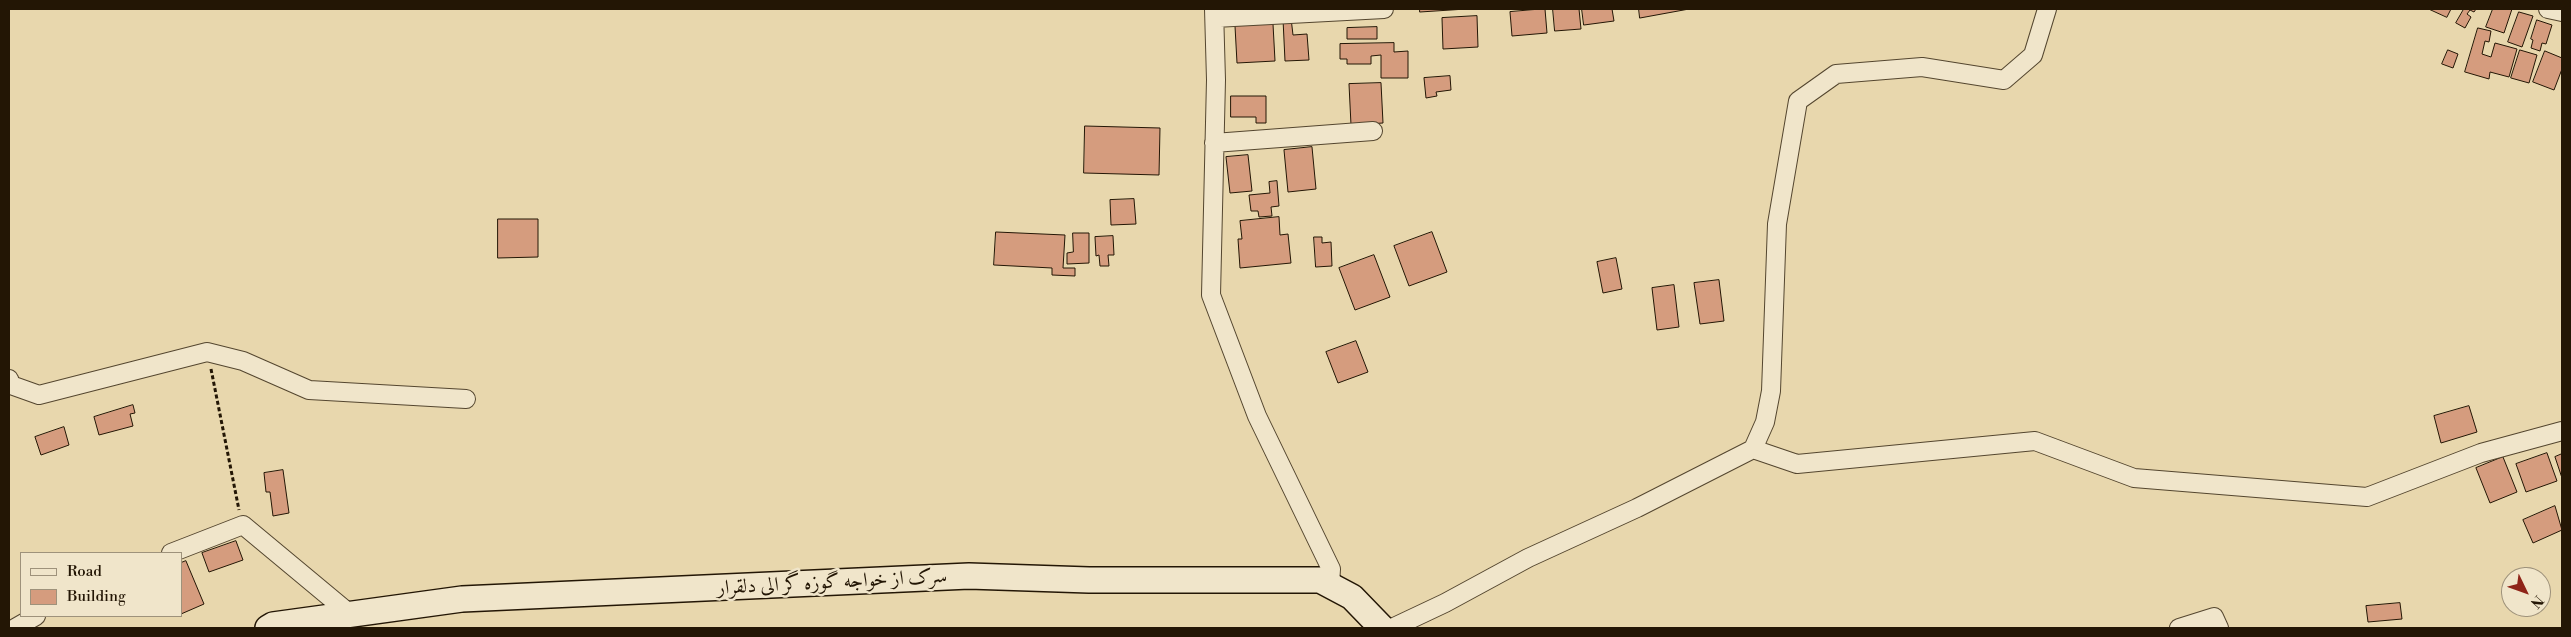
<!DOCTYPE html>
<html>
<head>
<meta charset="utf-8">
<style>
  body { margin:0 }
  #map { position:relative; width:2571px; height:637px; overflow:hidden; background:#e8d7ad; font-family:"Libre Bodoni",serif }
  canvas { display:block }
  .frame { position:absolute; inset:0; border:10px solid #231605; pointer-events:none }
  .legend { position:absolute; left:20px; top:552px; width:162px; height:65px; box-sizing:border-box; background:#f0e5ca; border:1px solid #9e927b; margin:0; padding:6px 9px; list-style:none; font-size:15px; color:#231605 }
  .legend li { display:flex; align-items:center; gap:10px; height:25px }
  .legend b { width:25px; border:1px solid #9e927b }
  .north { position:absolute; left:2501px; top:567px; width:50px; height:50px; box-sizing:border-box; background:#f0e5ca; border:1px solid #9e927b; border-radius:50%; rotate:132deg; font-size:14px; font-weight:700; line-height:20px; text-align:center; color:#231605 }
  .north::after { content:''; display:block; margin:auto; width:18px; height:22px; background:#8f2418; clip-path:polygon(50% 0,100% 100%,50% 72%,0 100%) }
</style>
</head>
<body>
<div id="map">
<canvas width="2571" height="637"></canvas>
<div class="frame"></div>
<ul class="legend">
<li><b style="height:6px;background:#f0e5ca"></b>Road</li>
<li><b style="height:14px;background:#d59c7e"></b>Building</li>
</ul>
<div class="north">N</div>
</div>
<script>
const g = document.querySelector('canvas').getContext('2d');
g.lineJoin = 'round';
function fill(path, color) {
  g.fillStyle = color;
  g.fill(path, 'evenodd');
}
function trace(path, color, width, dash) {
  g.strokeStyle = color;
  g.lineWidth = width;
  g.lineCap = dash ? 'butt' : 'round';
  g.setLineDash(dash || []);
  g.stroke(path);
}
function drawText(font, color, halo, rows, align = 'center') {
  g.font = font + ' "Libre Bodoni",Amiri,serif';
  g.lineWidth = 5;
  g.setLineDash([]);
  g.textBaseline = 'middle';
  g.strokeStyle = halo;
  g.fillStyle = color;
  for (const [text, x, y, turn = 0] of rows) {
    g.save();
    g.translate(x, y);
    g.rotate((+turn || 0) * Math.PI / 180);
    g.textAlign = isNaN(turn) ? turn : align;
    if (halo) g.strokeText(text, 0, 0);
    g.fillText(text, 0, 0);
    g.restore();
  }
}
const building = new Path2D(`
  M1420,9H1466L1420,12Z
  M1545,9L1547,33L1512,36L1510,12Z
  M1553,9H1579L1581,29L1555,31Z
  M1582,9H1612L1614,21L1584,25Z
  M1639,9H1689L1640,18Z
  M2429,9H2451L2447,17Z
  M2464,9H2476L2474,12L2470,10L2467,14L2471,17L2465,28L2456,23Z
  M2493,9H2512L2504,33L2486,27Z
  M2519,12L2533,16L2522,47L2508,42Z
  M1477,16L1478,47L1443,49L1442,18Z
  M1291,18L1293,35L1307,34L1309,60L1285,61L1283,19Z
  M2537,20L2552,25L2546,44L2542,43L2540,51L2531,48L2533,40L2531,39Z
  M1273,24L1275,61L1237,63L1235,26Z
  M1377,27V39H1347V28Z
  M2478,28L2491,31L2489,42L2485,41L2482,54L2491,57L2495,43L2517,49L2509,77L2490,72L2489,79L2465,72Z
  M1394,43V52L1408,51V78H1381V55L1371,56V64H1347V59H1340V44Z
  M2448,50L2458,54L2453,68L2442,64Z
  M2520,50L2537,55L2529,83L2511,78Z
  M2545,51L2562,58V69L2554,90L2533,82Z
  M1450,76L1451,90L1436,92L1437,96L1426,98L1424,78Z
  M1381,83L1383,123L1351,125L1349,84Z
  M1231,96H1266V123H1256V117H1231Z
  M1085,126L1160,128L1159,175L1084,173Z
  M1312,147L1316,189L1288,192L1284,150Z
  M1248,155L1252,191L1230,193L1226,157Z
  M1277,181L1279,206L1271,207L1272,216L1259,217L1258,211H1251L1249,195L1270,193L1269,182Z
  M1134,199L1136,224L1111,225L1110,200Z
  M1279,217L1280,235L1288,234L1291,263L1240,268L1238,239H1242L1240,221Z
  M498,219H538V257L498,258Z
  M996,232L1065,235L1063,268H1075V276L1052,275V268L994,265Z
  M1432,232L1447,272L1409,286L1394,246Z
  M1073,233H1089V263L1067,264V253L1073,252Z
  M1113,236L1114,255H1108L1109,266H1100L1099,255L1096,256L1095,237Z
  M1314,237H1322V243L1331,242L1332,266L1316,267Z
  M1374,255L1390,297L1355,310L1339,268Z
  M1616,258L1622,289L1603,293L1597,262Z
  M1719,280L1724,321L1700,324L1694,283Z
  M1674,285L1679,327L1657,330L1652,288Z
  M1356,341L1368,372L1338,383L1326,352Z
  M133,405L135,413L130,414L133,426L99,435L94,417Z
  M2469,406L2477,432L2441,443L2434,416Z
  M64,427L69,445L41,455L35,437Z
  M2547,453L2557,481L2526,492L2516,464Z
  M2562,454V478L2555,457Z
  M2503,457L2517,492L2490,503L2476,468Z
  M283,470L289,513L273,516L270,492H266L264,473Z
  M2555,506L2562,530L2533,543L2523,520Z
  M236,541L243,560L209,572L202,553Z
  M186,561L204,604L181,614V563Z
  M2400,603L2402,619L2368,622L2366,606Z`);
fill(building, '#d59c7e');
trace(building, '#231605', 1);
const street = new Path2D(`
  M1214,9L1216,80L1211,295L1257,416L1331,569L1330,585
  M2548,9L2562,12
  M1215,18L1384,9
  M1214,143L1373,131
  M9,379L11,385L39,395L207,352L243,361L309,390L466,399
  M1753,449L1765,422L1771,391L1777,224L1798,101L1836,74L1922,67L2004,80L2033,55L2047,9
  M171,553L243,525L350,614
  M15,628L36,616
  M1392,628L1445,603L1528,558L1637,508L1753,449L1797,464L2035,441L2134,478L2367,497L2481,453L2562,431
  M2179,628L2214,617L2219,628`);
const secondary = new Path2D(`
  M268,628L273,625L462,599L969,576L1089,580H1320L1352,597L1382,628`);
trace(street, '#54462f', 20);
trace(secondary, '#231605', 28);
trace(new Path2D(`
  M211,369L239,510`), '#231605', 3, [4, 2.5]);
trace(street, '#f0e5ca', 18);
trace(secondary, '#f0e5ca', 25);
drawText('20px', '#231605', '#f0e5ca', [
  ["سرک از خواجه گوزه گر الی دلقرار",832,583,-3]
]);
</script>
</body>
</html>
